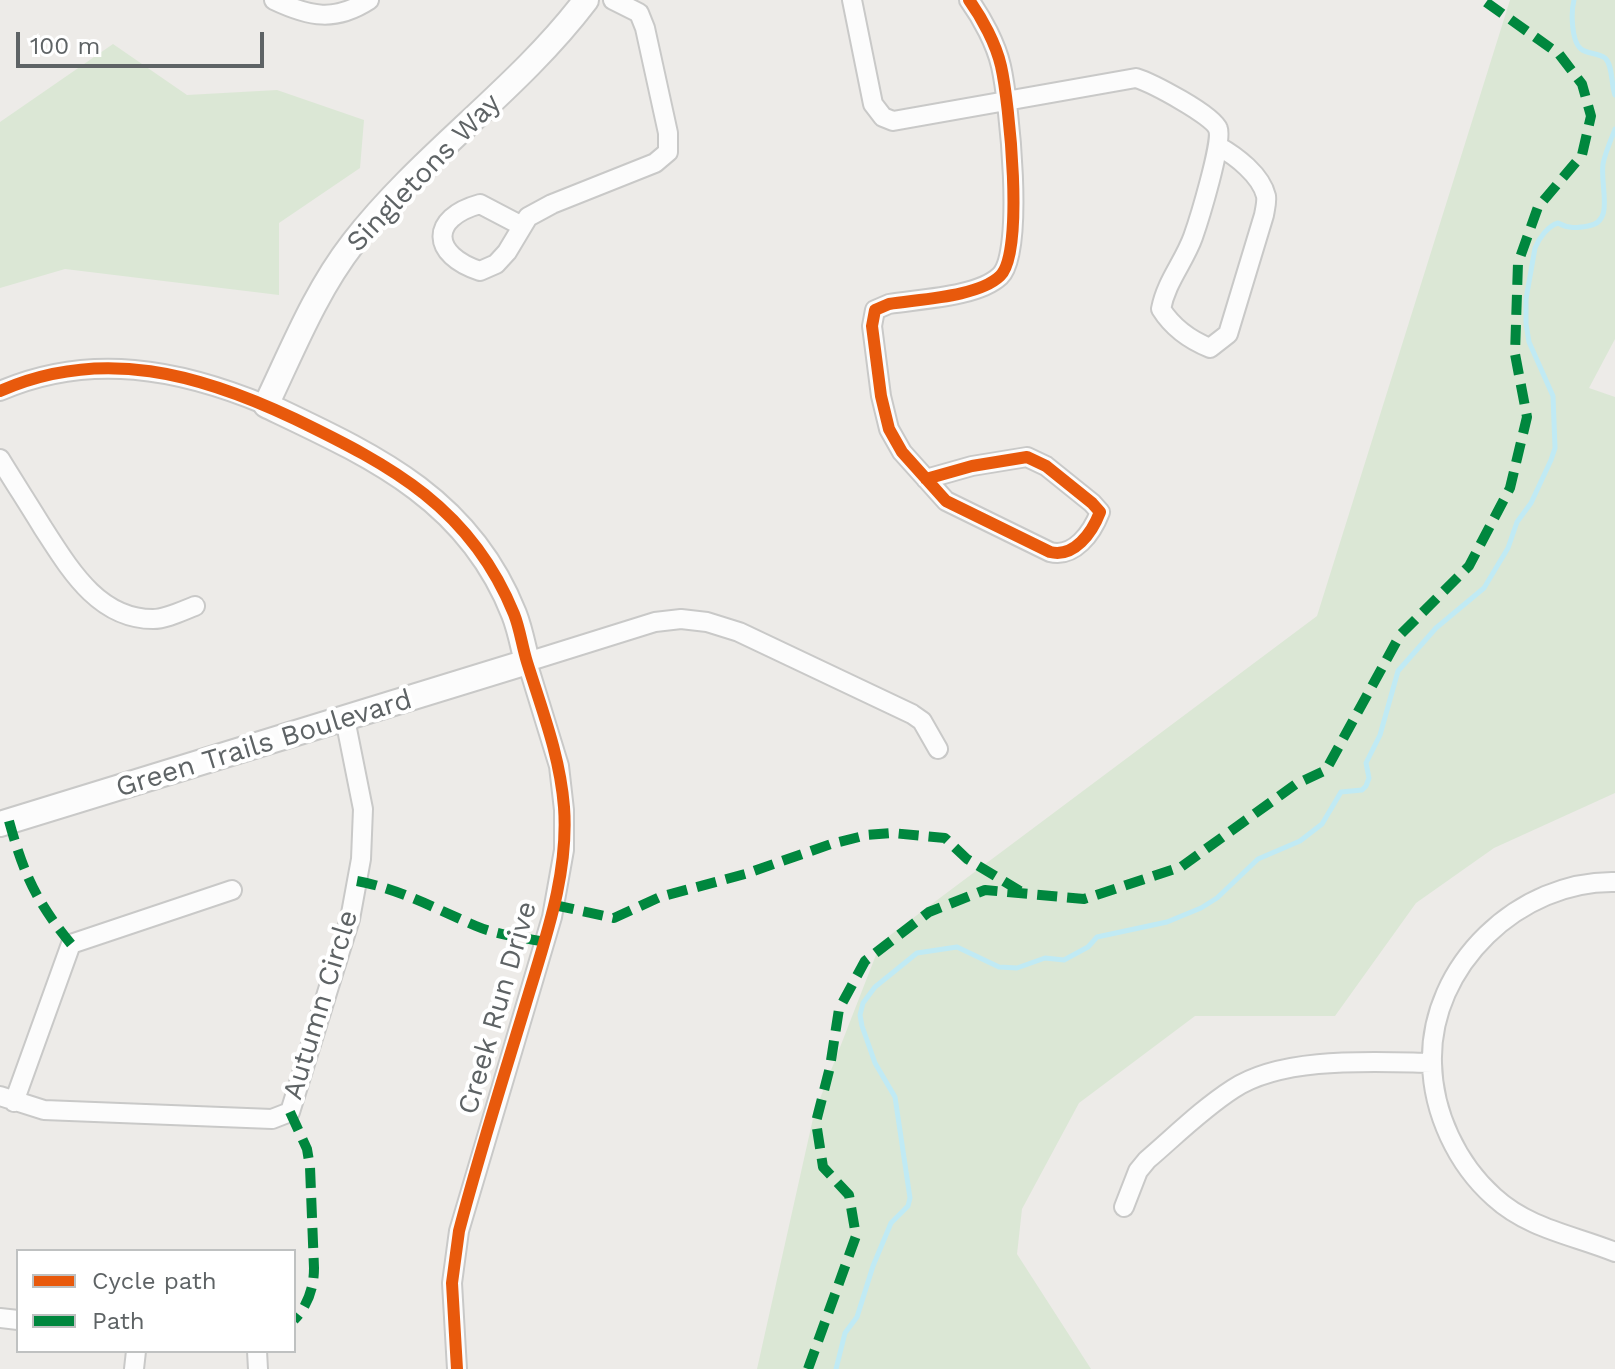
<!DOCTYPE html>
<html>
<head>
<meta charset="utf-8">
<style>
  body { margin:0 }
  #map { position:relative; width:1615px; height:1369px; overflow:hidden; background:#edebe8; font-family:"Work Sans",sans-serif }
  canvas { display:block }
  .legend { position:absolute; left:16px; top:1249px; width:280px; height:104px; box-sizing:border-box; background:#fff; border:2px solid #bfc1c1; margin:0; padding:10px 14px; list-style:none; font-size:24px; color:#5e6365 }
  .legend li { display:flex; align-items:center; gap:16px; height:40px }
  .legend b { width:40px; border:2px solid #bfc1c1 }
  .scale { position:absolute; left:16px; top:32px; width:248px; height:36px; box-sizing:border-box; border:4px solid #5e6365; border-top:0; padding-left:10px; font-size:24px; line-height:28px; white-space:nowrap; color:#5e6365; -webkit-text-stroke:6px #fff; paint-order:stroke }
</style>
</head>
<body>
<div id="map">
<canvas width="1615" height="1369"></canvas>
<ul class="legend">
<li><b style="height:10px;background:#e8590c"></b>Cycle path</li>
<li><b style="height:10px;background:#00873e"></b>Path</li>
</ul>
<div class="scale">100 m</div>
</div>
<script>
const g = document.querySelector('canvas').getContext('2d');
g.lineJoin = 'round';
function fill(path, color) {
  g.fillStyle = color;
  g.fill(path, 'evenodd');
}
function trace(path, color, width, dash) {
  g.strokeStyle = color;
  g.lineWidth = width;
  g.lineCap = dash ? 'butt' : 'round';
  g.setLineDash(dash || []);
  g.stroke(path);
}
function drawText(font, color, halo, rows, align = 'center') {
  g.font = font + ' "Work Sans",sans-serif';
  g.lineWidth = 8;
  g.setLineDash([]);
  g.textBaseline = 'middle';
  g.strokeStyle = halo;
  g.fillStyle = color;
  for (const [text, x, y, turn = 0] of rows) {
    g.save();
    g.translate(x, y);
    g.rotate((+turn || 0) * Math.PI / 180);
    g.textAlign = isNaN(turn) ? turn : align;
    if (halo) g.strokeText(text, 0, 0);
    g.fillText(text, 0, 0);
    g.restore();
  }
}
fill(new Path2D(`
  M1510,0H1615V339L1589,388L1615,397V793L1494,848L1416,903L1335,1016H1195L1079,1103L1022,1209L1017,1254L1091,1369H757L814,1114L881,942L1317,616Z
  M113,44L187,95L277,90L364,120L360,168L279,223V295L65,269L0,288V122Z`), '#dbe7d5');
trace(new Path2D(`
  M1574,0C1571,11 1571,41 1581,49C1587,54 1598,53 1605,58C1613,65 1611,85 1615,95
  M836,1369L845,1333L857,1317L873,1266L891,1223L908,1206L910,1198L895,1097L875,1063L862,1026L860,1015L863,1003L875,987L917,953L957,947L999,967L1017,968L1045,958L1064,960L1088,947L1097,937L1167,922L1201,908L1217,898L1258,859L1300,841L1322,824L1341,792L1362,790L1366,786L1369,778L1366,763L1380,735L1398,671L1436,628L1484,588L1508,548L1517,522L1531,503L1551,460L1555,448L1553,396L1529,342L1526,324V299L1535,248C1539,238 1548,226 1558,223C1569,229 1577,228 1588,226C1615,222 1600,188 1603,164C1605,153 1611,140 1615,129`), '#c0eaf4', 5);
const street = new Path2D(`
  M274,0C310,17 335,22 369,0
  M852,0L873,104L883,117L893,121L1136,78C1152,83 1213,115 1218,129C1223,142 1199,220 1193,237C1184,262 1166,282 1161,309C1173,328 1190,340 1210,348L1228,334L1264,215C1265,209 1267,202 1266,196C1261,175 1236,156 1218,146
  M522,226L480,204C429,218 431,255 480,271L496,264L507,252L528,217L552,204L655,163L668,152V133L645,28L639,13L613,0
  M0,391C90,352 179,369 266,405
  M0,459C14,482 29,505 43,528C69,568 98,619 153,619C166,619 182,611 195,606
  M926,479L972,466L1027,457L1046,466L1092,503L1100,512C1092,533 1074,558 1050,552L946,501L902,452L889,429L881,396L872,326L875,310L889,304C920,299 978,297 1000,276C1025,253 1009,101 1001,66C996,44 982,18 969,0
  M1615,882C1520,880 1429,965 1432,1063C1433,1113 1457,1164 1494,1197C1529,1229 1573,1235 1615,1252
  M0,1096L44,1110L272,1119L290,1112L350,919L361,859L363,809L345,719
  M14,1102L71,944L232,890
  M1124,1207L1138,1171L1147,1160C1175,1136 1202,1109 1233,1089C1283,1056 1372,1062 1432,1063
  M0,1318L18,1320
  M257,1351L258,1369
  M134,1369L136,1351
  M457,1369L452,1283L459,1231L552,917L564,850V810L559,766L527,662L655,622L681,619L707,622L739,632L912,714L922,721L938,749`);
const secondary = new Path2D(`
  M0,824L527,662C523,646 520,629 514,614C468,497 371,455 266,405C292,351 315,292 353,243C421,155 518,90 586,0`);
trace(street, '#c9c9c8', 22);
trace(secondary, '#c9c9c8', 28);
trace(street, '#fcfcfc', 18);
trace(secondary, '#fcfcfc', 24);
trace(new Path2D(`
  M9,821C24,875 36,901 71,944
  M357,881C400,889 436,909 476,926C497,935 522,937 544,942
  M554,905L614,918L660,897L745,874L831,844L867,835L892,833L945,838L967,859L1020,891
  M290,1112L307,1149L310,1167L314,1268C314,1287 308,1306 294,1320
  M808,1369L856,1236L849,1195L823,1167L816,1122L830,1067L839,1009L865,961L929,912L985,890L1084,899L1181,867L1296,784L1326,770L1400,635L1469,566L1510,488L1527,417L1515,354L1518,263L1538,207L1582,155L1591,116L1582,84L1559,54L1483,0`), '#00873e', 10, [20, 10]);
trace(new Path2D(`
  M0,391C102,346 200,374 295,419C392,466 471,508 514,614C520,629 522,646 527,662C542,710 560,756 564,807C569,874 545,939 526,1003C503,1079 479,1154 459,1231L452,1283L457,1369
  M926,479L972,466L1027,457L1046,466L1092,503L1100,512C1092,533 1074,558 1050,552L946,501L902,452L889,429L881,396L872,326L875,310L889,304C920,299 978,297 1000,276C1025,253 1009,101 1001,66C996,44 982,18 969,0`), '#e8590c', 12);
drawText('28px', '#5e6365', '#fff', [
  ["Singletons Way",424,173,-46],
  ["Green Trails Boulevard",264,744,-17],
  ["Autumn Circle",321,1005,-73],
  ["Creek Run Drive",498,1008,-74]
]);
</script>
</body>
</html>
